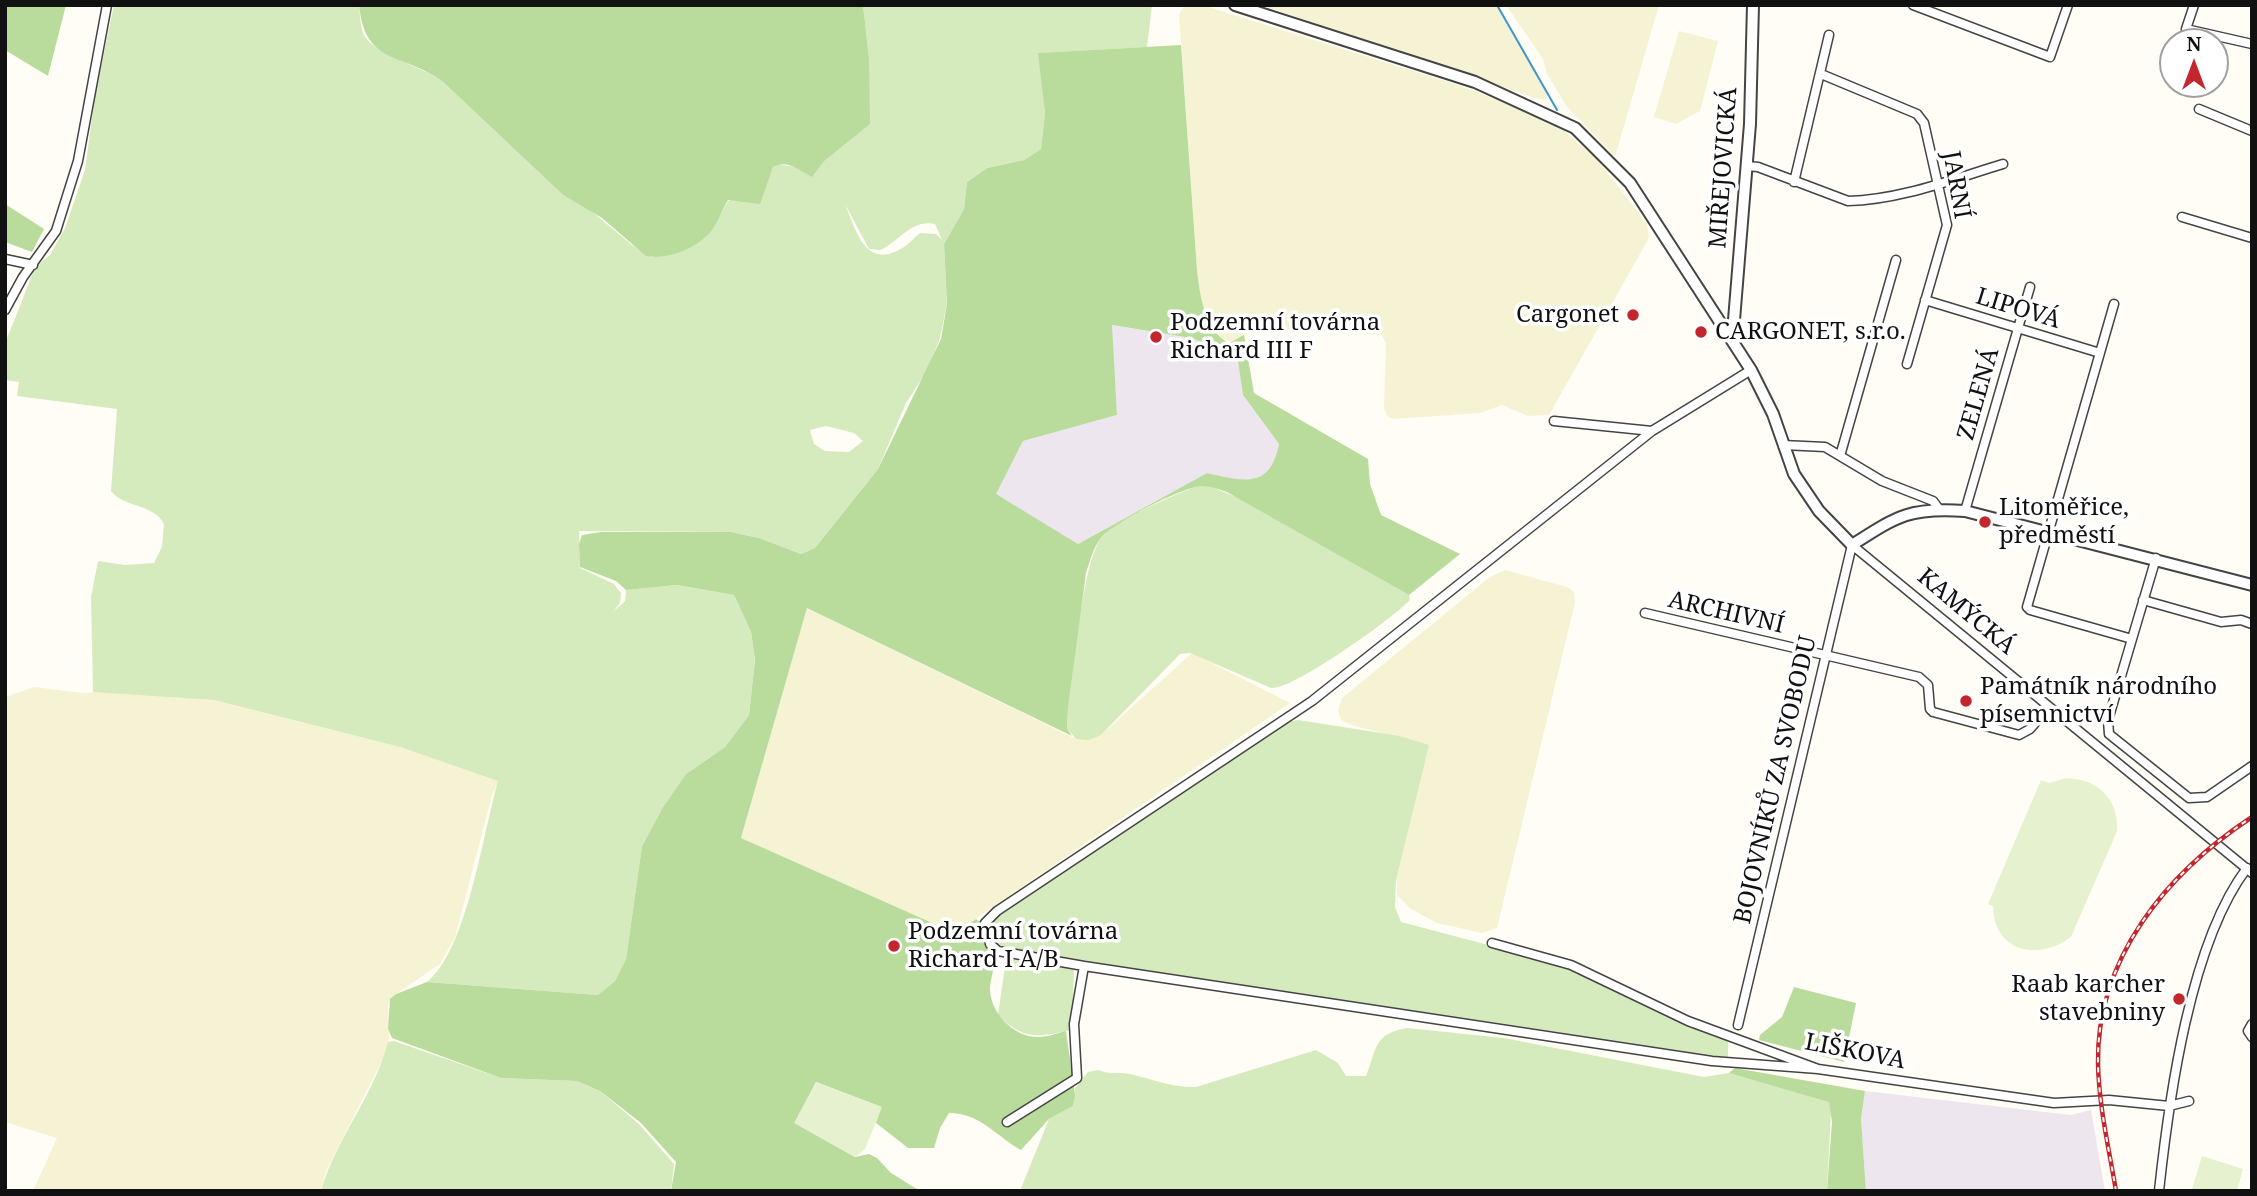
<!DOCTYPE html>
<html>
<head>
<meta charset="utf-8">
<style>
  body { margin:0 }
  #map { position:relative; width:2257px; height:1196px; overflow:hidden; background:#fffdf5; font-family:"Noto Serif",serif }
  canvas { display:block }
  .frame { position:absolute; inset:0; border:7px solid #111; pointer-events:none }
  .north { position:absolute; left:2159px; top:28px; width:70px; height:70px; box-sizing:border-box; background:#fff; border:2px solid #a0a0a0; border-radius:50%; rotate:0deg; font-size:19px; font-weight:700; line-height:28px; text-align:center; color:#111 }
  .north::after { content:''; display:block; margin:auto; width:24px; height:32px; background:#c4262e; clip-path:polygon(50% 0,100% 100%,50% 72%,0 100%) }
</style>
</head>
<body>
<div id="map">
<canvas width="2257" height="1196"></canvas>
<div class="frame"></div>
<div class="north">N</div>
</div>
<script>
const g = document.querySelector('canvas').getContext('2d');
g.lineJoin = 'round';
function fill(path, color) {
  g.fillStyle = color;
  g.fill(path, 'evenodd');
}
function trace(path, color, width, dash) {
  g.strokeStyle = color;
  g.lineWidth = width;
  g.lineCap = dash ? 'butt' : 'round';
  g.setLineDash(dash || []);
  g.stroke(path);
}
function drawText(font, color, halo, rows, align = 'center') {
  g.font = font + ' "Noto Serif",serif';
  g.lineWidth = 7;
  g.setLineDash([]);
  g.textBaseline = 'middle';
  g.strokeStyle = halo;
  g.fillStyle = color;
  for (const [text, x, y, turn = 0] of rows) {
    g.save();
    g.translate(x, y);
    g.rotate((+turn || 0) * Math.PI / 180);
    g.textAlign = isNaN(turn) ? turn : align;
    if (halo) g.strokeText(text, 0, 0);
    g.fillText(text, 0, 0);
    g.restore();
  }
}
fill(new Path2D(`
  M1111,325L1191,338L1237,355L1243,395L1279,444L1277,458L1267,473L1246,482L1207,473L1078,544L995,494L1023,441L1117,415Z
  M1865,1091L2071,1115L2091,1110L2105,1191H1866L1861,1119Z`), '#eee6ef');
fill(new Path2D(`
  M1202,5L1458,85L1525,110L1561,128L1596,158L1647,224L1649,238L1549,415L1528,416L1502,405L1480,413L1393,419L1387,416L1384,408L1386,344L1382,335L1282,329L1254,330L1233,343L1220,337L1201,303L1197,270L1179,14L1184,6Z
  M1261,5H1497L1543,84L1547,97L1545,100L1538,99Z
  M1506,5H1659L1615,157L1567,107L1547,74L1543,59Z
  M1679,31L1718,41L1700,111L1676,124L1654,117Z
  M1505,570L1567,587L1574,592L1575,602L1497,928L1482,933L1437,923L1411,909L1397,895V879L1428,745L1351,725L1341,720L1338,710L1342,698L1490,577Z
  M807,608L1076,739L1101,735L1192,653L1290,703L955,933L741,838Z
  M34,687L83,693L114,691L214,700L400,747L499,781L492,795L455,937L440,964L396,994L388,1005L389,1039L384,1057L326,1171L321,1191H33L57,1138L5,1122V697Z`), '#f6f3d4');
fill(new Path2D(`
  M114,5H359C360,14 360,24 363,33C371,54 422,66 442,81L563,195L590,210L632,245L652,257L711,231L728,201L766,185L773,167L777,164L795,167L869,58L863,5H1152L1147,47L1039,53L1045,113L1041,149L1024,160L987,168L967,182L964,209L944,244L947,304L940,338L928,369L906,403L878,469L815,548L801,554L759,538L731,532L579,531L580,568L614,584L621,593L620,603L613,612L625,601L626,590L677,585L734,595L751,632L755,660L749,715L725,747L686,774L663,807L642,846L626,959L615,981L598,995L427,982C467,950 483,833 498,781L400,747L214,700L93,692L91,597L98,561L125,565L154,563L162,547L164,524C153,503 124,508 111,491L117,409L17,396L19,382L5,380V343L20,306L35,267L50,255L65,228L85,170L95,96ZM845,204L869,249L881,250C899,241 912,219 935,224L942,240L936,234L921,233C914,236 911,243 904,247C865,272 856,230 845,204ZM826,426L854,433L863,441L849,452L825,451L814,444L810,430Z
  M1197,486H1209L1239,498L1409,595L1410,600C1392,619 1293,690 1271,688L1190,653L1180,654L1101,735L1089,740L1076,739L1067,728L1068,708C1074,673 1082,558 1103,536C1123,516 1170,497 1197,486Z
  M1298,720L1400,736L1429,745L1396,881L1395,907L1401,922L1568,966L1728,1039V1058H1711L1557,1032L1010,951L997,944L991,931L993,921L1013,905L1287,722Z
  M1006,959L1067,966L1074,970L1072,1030C1038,1037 1024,1041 998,1015Z
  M1407,1028L1504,1038L1704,1077L1729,1073L1820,1097L1829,1102L1831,1111L1827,1191H1020L1049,1119L1073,1106L1075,1088L1088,1072L1098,1070C1115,1076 1115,1071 1130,1074C1152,1079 1173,1088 1196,1087L1316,1050L1338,1063L1346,1076H1366C1377,1049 1373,1034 1407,1028Z
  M394,1041L501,1078L577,1081L600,1091L640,1125L674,1164L671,1191H321C336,1138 374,1096 388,1042Z`), '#d5ebbd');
fill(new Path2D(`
  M5,5H66L48,76L5,50Z
  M359,5H863L869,58L870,124L824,161L812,177C799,170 787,159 773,167L760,204L728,200C722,210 718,222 712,230C698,248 668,260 646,256L602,218L563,195L442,81C402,52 365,66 359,5Z
  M1181,45L1197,270C1200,295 1204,330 1229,343L1244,335L1254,393L1368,459L1370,484L1381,515L1460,554L1409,595L1227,492C1218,489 1210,486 1201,486C1180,488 1115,522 1101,538C1093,548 1090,561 1086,573L1068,708L1067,728L1072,736L807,608L741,838L955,933L976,919C984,925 995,932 997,943C999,957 991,974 990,987C989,1012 1014,1038 1039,1037C1048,1037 1058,1033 1066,1031L1075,1095L1073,1106L1049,1119L1021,1150C996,1136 980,1113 949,1113L940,1128L934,1148H908L876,1123L881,1107L816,1082L795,1123L855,1157L869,1154L877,1158L891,1173L920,1191H671L676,1162L641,1123L600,1091L577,1081L501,1078L392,1038L388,1029L390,999L396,994L427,982L598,995L615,981L626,959L642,846L663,807L686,774L725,747L749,715L755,660L751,632L734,595L677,585L626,590L616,581L580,567L579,544L582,535L601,532H731L759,538L801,554L815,548L878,469L941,339L947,304L944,244L964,209L967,182L987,168L1024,160L1041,149L1045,113L1038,53ZM1112,325L1191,338L1237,355L1243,395L1279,444C1270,490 1243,481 1207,473L1078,544L996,494L1023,441L1117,415Z
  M5,204L44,229L32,252L5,242Z
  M1794,987L1856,1003L1844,1062L1759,1040L1760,1035L1782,1017Z
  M1735,1068L1865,1091L1861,1119L1866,1191H1827L1832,1122L1829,1102L1729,1073Z`), '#b9dc9c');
fill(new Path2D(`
  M2066,778C2097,779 2119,798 2117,831L2071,937C2039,961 1994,953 1993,906L1988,904L2041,780L2049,783Z
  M816,1082L882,1107L865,1149L855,1157L794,1123Z
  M2202,1156L2243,1169L2237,1191L2192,1189Z`), '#e6f2cf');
trace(new Path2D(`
  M1497,5L1557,110`), '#3f96cf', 2);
const minor = new Path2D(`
  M1913,5L2050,57L2068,5
  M2194,5L2186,29L2252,44
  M1821,74L1917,114L1924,123L1947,225L1907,364
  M2199,109L2252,131
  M1747,166L1758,167L1848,201C1900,200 1953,179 2003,164
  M1794,182L1829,35
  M2182,217L2252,238
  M5,259L33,265
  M1925,300L2100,353
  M2114,304L2027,607L2030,610L2132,639
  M5,310L23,277L56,231L78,161L107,5
  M1554,421L1652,431L1751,370
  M1783,445L1825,447L1882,481L1933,501L1939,509
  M1840,456L1896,260
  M1965,511L2030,287
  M2156,558L2108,720L2109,734L2189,798L2207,797L2252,766
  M2143,600L2221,622L2241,620L2252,624
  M1645,613L1919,677L1928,685L1930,709L1933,712L2019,735L2030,729L2049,707
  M1492,943L1571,965L1688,1021L1818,1069L2054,1103L2109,1100L2169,1106L2189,1101
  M1084,966L998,951L990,944L985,923L997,911L1312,701L1652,431
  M2252,1024L2248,1031L2252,1037
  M1738,1025L1852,545L2252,873
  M1007,1122L1077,1078L1074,1024L1084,966L1712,1061L1818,1069
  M2159,1191C2169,1098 2190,943 2247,868`);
const tertiary = new Path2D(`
  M1235,5L1475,82L1575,128L1630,183L1751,370L1773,414L1794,474L1819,511L1852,545C1897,516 1910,507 1965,511L2252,585
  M1728,332L1734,320L1750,124L1753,5`);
trace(minor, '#444', 11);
trace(tertiary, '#444', 14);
trace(minor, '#fff', 8);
trace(tertiary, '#fff', 10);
const rail = new Path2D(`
  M2116,1191C2109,1149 2099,1107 2098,1064C2096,958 2167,873 2252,817`);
trace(rail, '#c4262e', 4.5);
trace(rail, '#fff', 2, [5]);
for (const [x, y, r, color] of [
  [1633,315,7,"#c4262e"],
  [1701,332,7,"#c4262e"],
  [1156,337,7,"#c4262e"],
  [1985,522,7,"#c4262e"],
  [1966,701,7,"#c4262e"],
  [894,946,7,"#c4262e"],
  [2179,999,7,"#c4262e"]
]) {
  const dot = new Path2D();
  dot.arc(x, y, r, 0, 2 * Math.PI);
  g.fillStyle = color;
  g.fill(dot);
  trace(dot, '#fff', 2.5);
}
drawText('24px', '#111', '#fff', [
  ["MIŘEJOVICKÁ",1724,168,-86],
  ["JARNÍ",1956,185,80],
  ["LIPOVÁ",2018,309,17],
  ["ZELENÁ",1979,394,-74],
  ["KAMÝCKÁ",1966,612,40],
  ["ARCHIVNÍ",1726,613,13],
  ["BOJOVNÍKŮ ZA SVOBODU",1776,780,-77],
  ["LIŠKOVA",1855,1052,11]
]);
drawText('24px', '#111', '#fff', [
  ["Cargonet",1619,315,"right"],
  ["Podzemní továrna",1170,323],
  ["Richard III F",1170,351],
  ["CARGONET, s.r.o.",1715,332],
  ["Litoměřice,",1999,508],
  ["předměstí",1999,536],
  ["Památník národního",1980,687],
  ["písemnictví",1980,715],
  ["Podzemní továrna",908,932],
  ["Richard I A/B",908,960],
  ["Raab karcher",2165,985,"right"],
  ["stavebniny",2165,1013,"right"]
], 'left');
</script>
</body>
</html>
